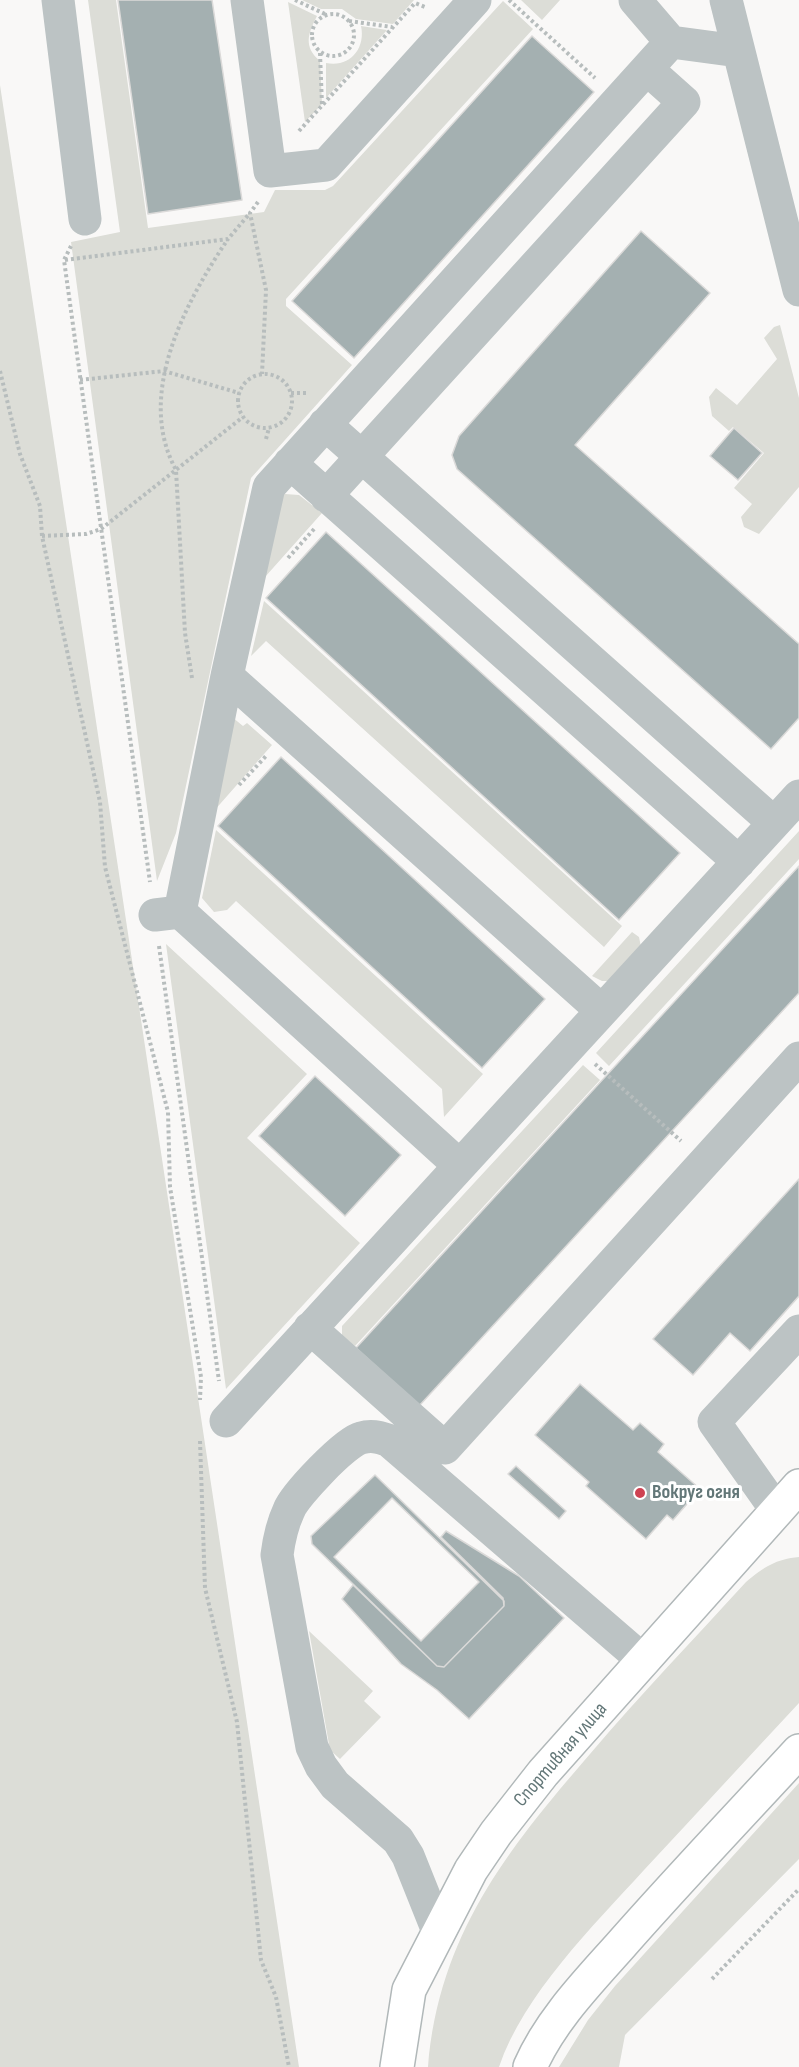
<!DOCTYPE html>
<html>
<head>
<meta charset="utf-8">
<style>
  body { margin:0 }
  canvas { display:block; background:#f9f8f7 }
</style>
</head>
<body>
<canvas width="799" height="2067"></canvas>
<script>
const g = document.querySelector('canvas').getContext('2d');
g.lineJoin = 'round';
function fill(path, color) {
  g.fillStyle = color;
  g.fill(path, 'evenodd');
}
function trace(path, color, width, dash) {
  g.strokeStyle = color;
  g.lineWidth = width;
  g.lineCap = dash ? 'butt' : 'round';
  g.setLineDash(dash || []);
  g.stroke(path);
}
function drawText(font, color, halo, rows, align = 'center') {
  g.font = font + ' "Sofia Sans Condensed",sans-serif';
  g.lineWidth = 6;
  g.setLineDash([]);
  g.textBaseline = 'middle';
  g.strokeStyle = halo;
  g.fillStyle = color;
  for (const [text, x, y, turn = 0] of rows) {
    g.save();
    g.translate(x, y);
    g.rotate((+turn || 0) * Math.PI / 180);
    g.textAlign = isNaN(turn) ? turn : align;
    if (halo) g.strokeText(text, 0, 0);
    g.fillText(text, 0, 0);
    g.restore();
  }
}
fill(new Path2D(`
  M88,0H116L148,228L264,212L275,190H325L333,186L503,1L533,29L286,299V306L352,365L251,478L176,833L157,881L71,242L120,232Z
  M302,0H414L393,24L356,19L342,9H321Z
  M521,0H560L542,20Z
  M288,2L317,16C308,33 303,47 320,61L322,104L305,122Z
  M361,26L387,30L326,98V63C349,68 366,49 361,26Z
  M0,85L299,2067H0Z
  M780,325L799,398V487L759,534L744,527L741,517L752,504L734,488L764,453L733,427L729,431L712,416L709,397L716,388L737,405L777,359L764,338L774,327Z
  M285,494L299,495L322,513L257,586L275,497Z
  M264,601L622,926L604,947L266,641L251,656Z
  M232,717L243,726L247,723L272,745L213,812Z
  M216,830L483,1074L444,1117L442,1089L236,901L227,910L214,912L202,898Z
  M799,831V859L609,1066L596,1053Z
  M632,932L639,937L642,952L614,981H602L592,976Z
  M166,944L307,1074L247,1138L360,1243L226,1389Z
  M583,1065L600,1080L355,1346L342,1336V1326Z
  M799,1557V1703C747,1759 696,1814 644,1870C593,1926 524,1994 499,2067H428C439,1935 507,1850 590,1754C640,1695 694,1639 746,1582C764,1567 776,1559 799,1557Z
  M309,1631L373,1691L364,1701L381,1717L340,1759L330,1750Z
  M799,1783V1859L625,2035L619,2067H559L588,2020L615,1986Z`), '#dcddd7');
const building = new Path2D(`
  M118,0H212L242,200L148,214Z
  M532,36L594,92L354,358L292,301Z
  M641,231L710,293L575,445L799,644V718L771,749L457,469L452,455L459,436Z
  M734,428L762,453L738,480L710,456Z
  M326,532L680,853L619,920L266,598Z
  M281,757L545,999L482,1068L218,826Z
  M799,866V993L419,1406L356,1348Z
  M315,1076L401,1155L345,1216L259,1136Z
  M799,1179V1296L750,1351L730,1333L693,1375L653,1339Z
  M580,1384L633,1430L640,1423L664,1444L658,1452L700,1489L673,1520L667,1515L646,1539L586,1486L589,1482L535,1435Z
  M516,1466L566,1511L559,1519L508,1474Z
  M375,1475L504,1601V1606L444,1667L437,1666L312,1544L311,1536Z
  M392,1498L479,1582L421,1641L334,1557Z
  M446,1531L519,1576L564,1618L469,1719L437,1690L401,1664L342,1599L353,1585L437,1666L444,1667L504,1606L503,1598L441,1537Z`);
fill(building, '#a4b0b1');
trace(building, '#dbdad9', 1.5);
const major = new Path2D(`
  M397,2067L409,1990L471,1870L496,1833L543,1773L799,1486
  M530,2067C550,2021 587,1983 620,1946C678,1880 739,1816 799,1751`);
trace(major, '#b1b8b9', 36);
trace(new Path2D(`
  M295,0L325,14
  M509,0L595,78
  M312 35a21 21 0 1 1 42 0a21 21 0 1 1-42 0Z
  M349,21L392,27
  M320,53L322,105
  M299,131L415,3L425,7
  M258,202L250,213L266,290L262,374
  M71,246L64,260L150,882
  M65,260L228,239L250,213
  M0,371L20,454L40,506L42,536L100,802L105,867L168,1112L170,1187L201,1377L200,1400
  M238 401a27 27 0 1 1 54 0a27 27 0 1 1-54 0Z
  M80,380L164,371L239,393
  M291,393H309
  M266,439L269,428
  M42,536L86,534L101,529L243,417
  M288,558L315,528
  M192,678L185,633L176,470C135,395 185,303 228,239
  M239,785L267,755
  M159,946L219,1381
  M595,1064L681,1141
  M200,1441L205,1588L237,1722L261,1960L276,1997L289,2067
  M712,1979L799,1889`), '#b7bdbd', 4, [3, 3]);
trace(new Path2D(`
  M58,0L85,219
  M247,0L270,171L326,165L475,0
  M635,0L671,42L738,51
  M726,0L799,290
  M325,424L774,823
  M290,463L739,862
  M326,496L684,102L647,69
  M227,676L602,1011
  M180,912L227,676L269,487L671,42
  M155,915L180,912L460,1166
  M310,1328L445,1448L799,1058
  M226,1421L799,796
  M777,1511L714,1422L799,1331
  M438,1931L408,1856L398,1840L335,1785L321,1766L312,1747L277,1555C279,1539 282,1525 289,1510C295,1495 345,1442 361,1438C371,1435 378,1437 388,1440L644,1661`), '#bcc3c4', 33);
trace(major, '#fff', 33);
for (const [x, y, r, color] of [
  [640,1493,6,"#ce4252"]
]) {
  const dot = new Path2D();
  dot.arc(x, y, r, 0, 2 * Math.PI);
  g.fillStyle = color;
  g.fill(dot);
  trace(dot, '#fff', 2);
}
drawText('bold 20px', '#637778', '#fff', [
  ["Вокруг огня",652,1493]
], 'left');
drawText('20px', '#637778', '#fff', [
  ["Спортивная улица",561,1755,-49]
]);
</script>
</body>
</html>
